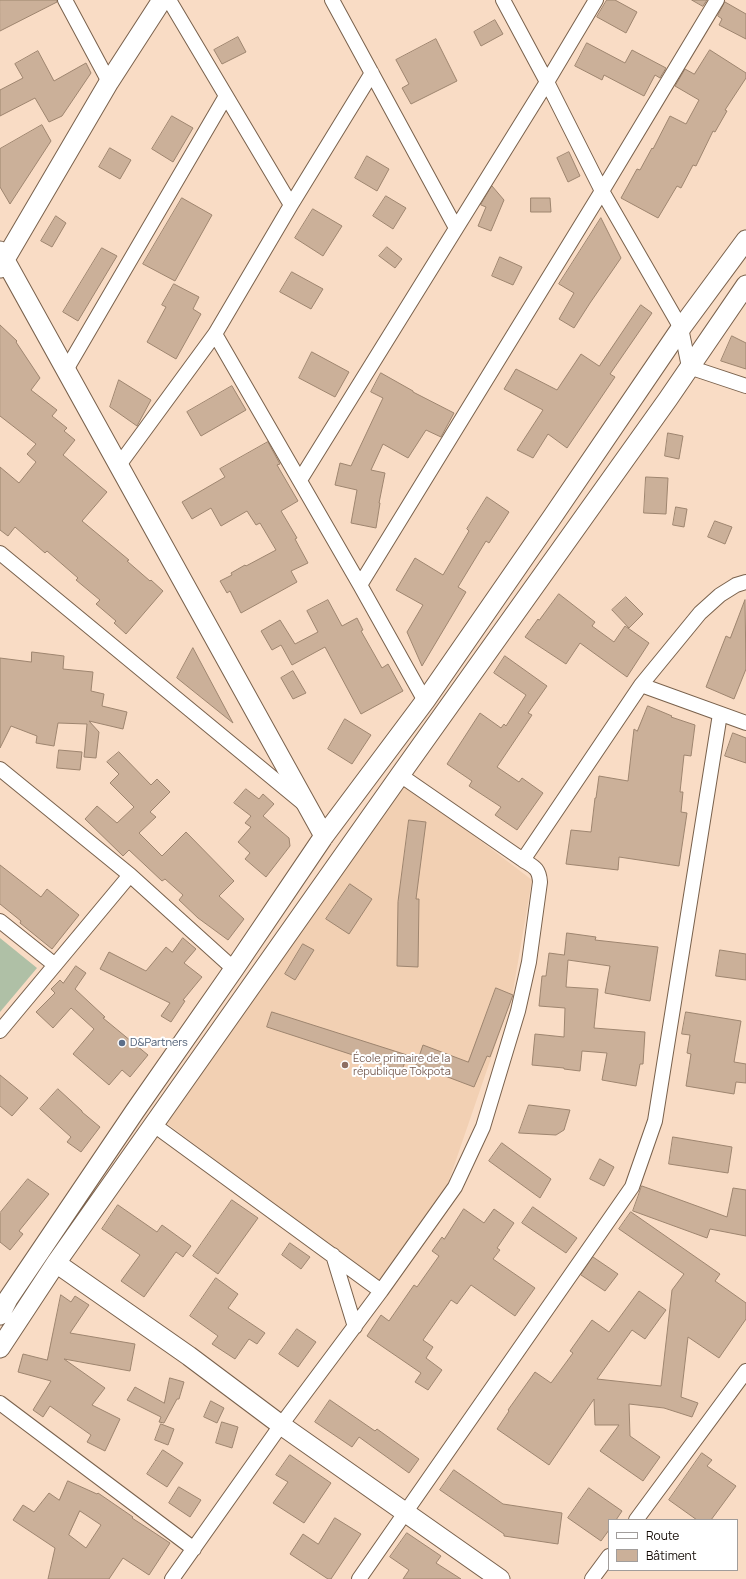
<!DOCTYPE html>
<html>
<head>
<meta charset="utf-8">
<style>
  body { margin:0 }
  #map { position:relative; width:746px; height:1579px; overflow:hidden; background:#f9dcc5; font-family:Manrope,sans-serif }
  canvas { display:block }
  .legend { position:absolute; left:608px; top:1519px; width:130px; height:52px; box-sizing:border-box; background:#fff; border:1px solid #a19d9b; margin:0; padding:5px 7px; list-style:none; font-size:12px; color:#130a04 }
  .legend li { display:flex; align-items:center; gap:8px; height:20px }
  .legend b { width:20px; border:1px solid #a19d9b }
</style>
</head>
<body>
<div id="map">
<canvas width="746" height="1579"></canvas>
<ul class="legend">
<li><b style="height:5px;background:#fff"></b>Route</li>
<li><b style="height:11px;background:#cbb099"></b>Bâtiment</li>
</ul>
</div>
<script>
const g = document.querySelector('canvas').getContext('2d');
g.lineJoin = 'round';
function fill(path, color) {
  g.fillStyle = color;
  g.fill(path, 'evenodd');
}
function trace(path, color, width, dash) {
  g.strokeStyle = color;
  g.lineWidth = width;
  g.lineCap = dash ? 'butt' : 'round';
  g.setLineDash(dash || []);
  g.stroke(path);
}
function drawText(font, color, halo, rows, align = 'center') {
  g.font = font + ' Manrope,sans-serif';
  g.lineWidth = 4;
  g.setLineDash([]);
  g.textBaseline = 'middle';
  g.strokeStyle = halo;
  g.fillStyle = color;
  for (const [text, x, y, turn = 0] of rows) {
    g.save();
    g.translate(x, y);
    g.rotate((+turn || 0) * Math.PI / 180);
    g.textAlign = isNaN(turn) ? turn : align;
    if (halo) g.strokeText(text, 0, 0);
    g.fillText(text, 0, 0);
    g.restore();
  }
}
fill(new Path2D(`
  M406,784L532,880L512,997L445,1192L377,1282L161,1119L242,1012Z`), '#f2d0b3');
fill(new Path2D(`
  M0,938L37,968L0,1012Z`), '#afc0a6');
const building = new Path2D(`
  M0,0H57V2L0,31Z
  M607,0H615L637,12L626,33L597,17Z
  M692,0H707L703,6Z
  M725,2L746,14V39L719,25L722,19L718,16Z
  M495,20L503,34L481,46L474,32Z
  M238,37L246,52L222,64L214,50Z
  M436,39L457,81L411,104L402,88L409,84L396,60Z
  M587,43L625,63L632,50L666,68L660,78L655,75L644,96L604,75L602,80L575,66Z
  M710,50L746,73V78L725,110L727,111L715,132L713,131L696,166L693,165L681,188L677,186L658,218L621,198L637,169L640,170L652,148L653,149L670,116L686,124L699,100L675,86L685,69L694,74Z
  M38,51L54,81L86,63L91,73L62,116L49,122L35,98L0,116V90L23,78L15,64Z
  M172,116L193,128L173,162L152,149Z
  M42,125L51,141L10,204L0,187V149Z
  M110,148L131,160L120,179L99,167Z
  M569,152L580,176L568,182L557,158Z
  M367,156L389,169L377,191L355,178Z
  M492,186L504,200L491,231L478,226L486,207L481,205Z
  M386,196L406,208L393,229L373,216Z
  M182,198L212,215L175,281L143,264Z
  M531,198H550L551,212H531Z
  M313,209L342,226L323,256L295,238Z
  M56,216L66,223L52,247L41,241Z
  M601,218L621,258L590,303L574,328L559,319L574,293L559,284Z
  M387,247L402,259L395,268L379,256Z
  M102,248L117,256L78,321L63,312Z
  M500,257L522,267L513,285L492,276Z
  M292,272L323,289L311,309L280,292Z
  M174,284L199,297L193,309L201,314L176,359L147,342L166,307L162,305Z
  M641,305L652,313L610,374L615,377L567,448L548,434L533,458L517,450L543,410L504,389L516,369L557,390L581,354L599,366Z
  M0,325L17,341L16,342L40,378L31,390L57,410L52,416L67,428L64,431L75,440L63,455L107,492L82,521L129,560L127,561L150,581L151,580L163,591L126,634L114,623L116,621L96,604L100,600L76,580L78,578L47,551L45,553L15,527L8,536L0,530V467L19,483L36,462L27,454L36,444L0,416Z
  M732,336L746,343V369L721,361Z
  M312,352L349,372L335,397L299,378Z
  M381,373L413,391V392L454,413L441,437L426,430L408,458L383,444L371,470L385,473L379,503H380L376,528L351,523L357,490L335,485L340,463L351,466L383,398L371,392Z
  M119,380L151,400L137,426L110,407Z
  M232,386L246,410L201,436L187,412Z
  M668,433L683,436L679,459L665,456Z
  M268,442L280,464L277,465L298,501L281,511L297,538L295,539L308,563L291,571L297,582L241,613L230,591L227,593L220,581L232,575L231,573L245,565L246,566L276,550L260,523L256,525L247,511L221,526L211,508L192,519L182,502L225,477L220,469Z
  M646,477L668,478L666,514L644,513Z
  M487,497L509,512L489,543L486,541L458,587L466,592L422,666L407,632L423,605L396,590L415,558L443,575L469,531L467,529Z
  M676,507L687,509L684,527L673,525Z
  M715,521L732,527L725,544L708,537Z
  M559,594L595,622L592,626L614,642L625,626L649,643L627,677L580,643L566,664L525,637L538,619L539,620Z
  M626,597L643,614L629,628L612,610Z
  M328,600L342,626L357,618L363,630L361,631L382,668L388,664L403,691L361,714L325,647L292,665L281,645L272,650L261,631L280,620L295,644L318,632L307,611Z
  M745,600L746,669L734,699L706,687L726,636L730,638Z
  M193,648L233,723L177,678Z
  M32,652L64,656L63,669L93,672L91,691L104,694L102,706L127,712L123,729L89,721L99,732L96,758L84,757L87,724L58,723L54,746L36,743L37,736L11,726L0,748V658L31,662Z
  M505,656L547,686L528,713L532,715L497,767L519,782L522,778L543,793L517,830L495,815L501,807L469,786L472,781L447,764L480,713L501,728L504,724L506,726L526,695L494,673Z
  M293,671L306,693L293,699L281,678Z
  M648,706L672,716L671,717L695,725L691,756L684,755L680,792H683L681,812L687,813L679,866L619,857L618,870L566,864L571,830L591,832L595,798H596L599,776L628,781L634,729L637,731Z
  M345,719L371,735L352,764L328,749Z
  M733,733L746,738V763L725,756Z
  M59,750L82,752L80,770L57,768Z
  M119,752L151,785L157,779L170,792L150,812L156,817L139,833L162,856L186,832L234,881L219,896L244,919L228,940L198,918L179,900L183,895L165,879L162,881L129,850L123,856L85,819L97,806L117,823L134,807L110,783L119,774L107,762Z
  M246,789L259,799L263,794L274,804L263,816L289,838L290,846L266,877L245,859L250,853L238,842L251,827L245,823L251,816L234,803Z
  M409,820L426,822L416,899H419L418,967L397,966L398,902Z
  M0,865L41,897L47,889L79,915L52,949L20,923L21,921L0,904Z
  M350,884L372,899L349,934L326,919Z
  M567,933L596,937L595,940L658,947L650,1001L605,993L610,966L568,960L566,987L598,989L594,1028L645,1032L643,1064H640L636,1086L602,1080L607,1053L582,1051L580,1071L564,1069V1068L532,1065L535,1034L564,1037L565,1008L539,1006L542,976H546L549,953L564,955Z
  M183,938L196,949L184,963L202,977L183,1000L185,1001L171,1022L161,1016L170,1003L100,969L109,952L146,971L166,947L172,952Z
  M303,944L314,950L295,980L285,974Z
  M720,950L746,954V980L716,976Z
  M76,966L86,973L75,989L105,1017L103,1018L148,1055L130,1077L122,1070L109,1085L73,1054L94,1029L71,1008L53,1028L36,1012L55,993L51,989L60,980L63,983Z
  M496,988L513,995L490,1057L487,1056L474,1087L416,1065L423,1045L468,1062Z
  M272,1012L407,1055L402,1071L267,1027Z
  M686,1012L741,1021L734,1062L746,1064V1083L736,1082L734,1094L686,1086L691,1054L687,1053L690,1035L682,1034Z
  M0,1075L28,1098L12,1116L0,1106Z
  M58,1089L82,1111V1112L100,1127L81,1152L67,1142L71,1137L40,1109Z
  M529,1105L570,1110L564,1130L556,1135L519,1133Z
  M673,1137L732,1147L728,1173L669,1164Z
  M502,1143L551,1179L540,1198L489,1161Z
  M600,1159L614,1167L604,1186L590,1179Z
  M28,1179L49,1194L19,1231L23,1234L10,1250L0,1242V1213Z
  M642,1186L727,1217L733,1188L746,1190V1236L710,1229L707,1238L633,1211Z
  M232,1200L258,1218L218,1274L193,1256Z
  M118,1205L157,1232L162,1225L191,1246L183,1257L176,1252L144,1297L121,1281L140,1255L102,1229Z
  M533,1207L577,1238L566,1253L522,1223Z
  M464,1209L484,1223L494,1209L514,1223L497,1248L500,1250L493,1259L535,1288L515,1316L471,1285L457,1304L451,1300L423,1340L433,1347L426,1358L442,1370L428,1390L415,1382L421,1373L367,1336L381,1315L389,1321L414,1285L417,1287L439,1256L432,1251L442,1237L444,1239Z
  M631,1212L720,1274L715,1281L746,1303V1319L719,1358L688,1337L681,1397L698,1403L692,1417L664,1408L629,1404L630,1436L660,1457L643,1481L600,1451L619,1425H595L594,1399L549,1465L497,1429L509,1411L508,1410L535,1372L551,1383L573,1353L570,1351L592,1320L609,1332L639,1291L666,1310L645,1339L632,1330L597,1379L661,1386L672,1290L684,1274L619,1229Z
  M290,1243L310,1257L301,1269L282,1255Z
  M593,1257L618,1274L605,1291L581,1275Z
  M216,1278L238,1294L228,1308L265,1333L257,1344L249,1339L235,1359L212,1344L218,1336L190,1316Z
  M61,1295L71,1302L75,1296L89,1305L70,1333L135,1344L130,1371L64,1359L105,1388L92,1405L120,1419L105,1451L87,1442L91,1435L50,1406L43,1417L33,1410L51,1381L18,1372L23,1354L47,1360Z
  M297,1329L316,1342L298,1367L279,1354Z
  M170,1378L184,1382L179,1399H177L164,1423L159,1422L161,1417L127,1400L135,1387L164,1403Z
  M330,1400L375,1431L377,1429L419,1459L409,1473L359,1437L352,1447L315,1422Z
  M211,1401L224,1408L217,1423L204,1417Z
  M222,1422L238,1427L232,1448L216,1443Z
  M161,1424L174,1429L168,1445L155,1440Z
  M163,1450L183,1463L167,1487L147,1474Z
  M702,1453L712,1460L707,1466L736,1486L711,1520H697L669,1500Z
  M290,1455L331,1483L304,1523L273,1503L288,1482L276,1475Z
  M454,1470L503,1504L562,1513L558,1544L504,1536V1534L440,1490Z
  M68,1481L97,1494L98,1493L133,1517L132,1518L170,1543L149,1575L123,1558L109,1579H48L55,1548L13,1520L23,1505L34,1512L49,1493L59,1500ZM80,1511L101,1525L86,1548L69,1535Z
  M179,1487L201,1500L190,1517L169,1503Z
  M589,1488L622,1511L616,1520H609V1530L601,1541L568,1518Z
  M335,1518L361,1534L331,1579H328L290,1554L303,1534L318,1544Z
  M407,1533L441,1556L436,1563L461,1579H403L409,1570L390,1557Z`);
fill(building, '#cbb099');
trace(building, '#9e856f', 1);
const street = new Path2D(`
  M65,0L109,82
  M169,0L291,205
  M332,0L456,228
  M503,0L547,82L602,191L681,328L689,367L746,386
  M215,334L360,585L425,701
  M66,370L226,96
  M119,465L215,334L291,205L372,73
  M300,480L547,82L596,0
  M0,553L303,803
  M360,585L602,191L717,0
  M641,685L746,723
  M0,769L130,875L234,969
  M400,775L523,860
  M0,921L55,965
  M0,1031L130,875
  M154,1125L381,1291
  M333,1255L355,1327
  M0,1403L194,1549
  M636,1520L746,1371
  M172,1579L281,1425L381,1291L455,1187L483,1127L518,1011L529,962L540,882C539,868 534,867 523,860L641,685L700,613L720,595L736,585L746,582
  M359,1579L632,1187L655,1121L720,714
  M592,1579L609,1556`);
const secondary = new Path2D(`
  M0,251L324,836
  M0,268L109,82L162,0
  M56,1263L189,1356L281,1425L500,1579
  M0,1315L8,1299L135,1111L234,969L324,836L425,701L553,516L681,328L746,240
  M0,1348L56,1263L400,775L668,399L746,285`);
trace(street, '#79614c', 16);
trace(secondary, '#79614c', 21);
trace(street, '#fff', 14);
trace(secondary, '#fff', 19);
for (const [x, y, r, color] of [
  [122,1043,4,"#5c6f8a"],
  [345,1065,4,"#8d6e63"]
]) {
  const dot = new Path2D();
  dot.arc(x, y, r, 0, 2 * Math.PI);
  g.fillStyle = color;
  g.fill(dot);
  trace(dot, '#fff', 1.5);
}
drawText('11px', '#4e5e75', '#fff', [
  ["D&Partners",130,1043]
], 'left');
drawText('11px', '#785e54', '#fff', [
  ["École primaire de la",353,1059],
  ["république Tokpota",353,1072]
], 'left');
</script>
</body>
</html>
